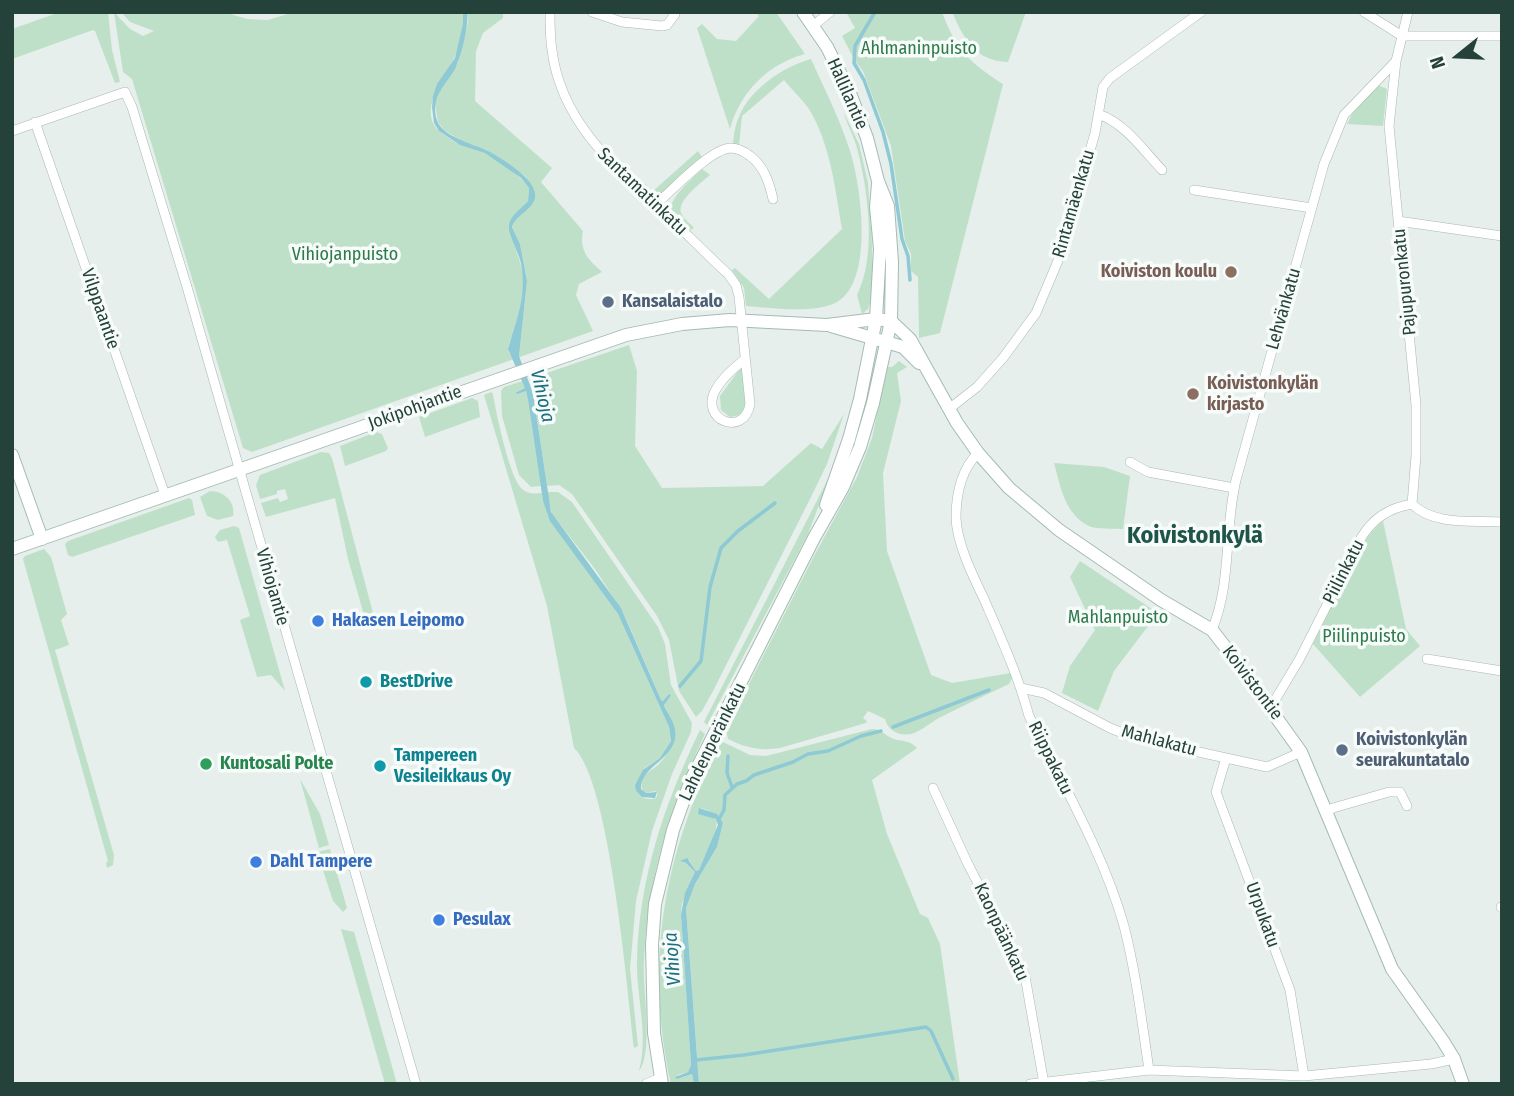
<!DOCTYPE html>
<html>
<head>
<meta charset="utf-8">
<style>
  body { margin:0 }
  #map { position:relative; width:1514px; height:1096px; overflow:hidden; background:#e6efeb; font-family:"Fira Sans Condensed",sans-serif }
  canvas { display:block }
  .frame { position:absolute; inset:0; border:14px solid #24423a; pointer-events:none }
  .north { position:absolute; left:1423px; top:21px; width:70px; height:70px; -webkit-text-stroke:5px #f7fbf9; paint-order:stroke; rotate:252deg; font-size:19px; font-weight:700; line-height:28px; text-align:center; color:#24423a }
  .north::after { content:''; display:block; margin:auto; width:24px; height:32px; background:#24423a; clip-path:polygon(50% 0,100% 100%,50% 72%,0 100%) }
</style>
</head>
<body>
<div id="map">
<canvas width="1514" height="1096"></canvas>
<div class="frame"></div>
<div class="north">N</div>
</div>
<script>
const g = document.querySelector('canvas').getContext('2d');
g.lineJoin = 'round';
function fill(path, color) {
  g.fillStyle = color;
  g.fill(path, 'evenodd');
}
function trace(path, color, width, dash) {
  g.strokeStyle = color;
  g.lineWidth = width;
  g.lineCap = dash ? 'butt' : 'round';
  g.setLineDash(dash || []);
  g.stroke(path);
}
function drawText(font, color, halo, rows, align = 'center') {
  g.font = font + ' "Fira Sans Condensed",sans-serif';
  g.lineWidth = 7;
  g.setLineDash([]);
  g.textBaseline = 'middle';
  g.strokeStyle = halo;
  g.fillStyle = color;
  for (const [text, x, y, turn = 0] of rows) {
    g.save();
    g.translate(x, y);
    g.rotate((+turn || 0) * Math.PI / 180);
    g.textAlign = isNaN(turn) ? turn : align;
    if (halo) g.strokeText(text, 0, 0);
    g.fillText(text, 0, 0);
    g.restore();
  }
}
fill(new Path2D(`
  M60,12H108L112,50L120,82L115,83L95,31L93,30L12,59V29Z
  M114,12L130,29L143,36L154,31L130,22L121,12L227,13L247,19L268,20L294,12H463C465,27 459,52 451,64C441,81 418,113 440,132C444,135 449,138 453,141C462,147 474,148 483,152C495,157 523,178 529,188L528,201C523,208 513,213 511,222C508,235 521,259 523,274C526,301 515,323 508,348L510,355H519L527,281L520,244L512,227C517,214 532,209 535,194L525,176L486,150L460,140L444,130L438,122L435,103L441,88L458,63L468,22L467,12H503V18L483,33L476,51L475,101L552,168L541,182L583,231C579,251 588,259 602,272L579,284L576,295L593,331L252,452L243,448L132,79L123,72Z
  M755,12H776L805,54C768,64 740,92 730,129L697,28L702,24L717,39L736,41L759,16Z
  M846,12H942C956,50 970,63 1003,84L940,333L919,338L918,277L911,271V254L905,241L891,146L863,71L855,61L842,36L855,28Z
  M952,12H1026L1008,62C975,61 964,39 952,12Z
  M811,59C824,88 839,117 849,148C861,182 875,281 837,302C816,314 771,308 746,306L744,288L732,270L735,268L769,299L842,229C835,188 831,146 809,109C802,99 792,90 784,80L742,116L739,145L733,144C734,135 735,125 739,117C749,90 784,66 811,59Z
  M1378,85L1387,89L1383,126L1347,124L1352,114Z
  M844,113L859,144L868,183L872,243V297L868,309L862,314L857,295C877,255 868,190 857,148C854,136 846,123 844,113Z
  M698,151L702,157L662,193L651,195L631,176L634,174L653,191Z
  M702,169L710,175C701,183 674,202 682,215C685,220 691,224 694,228L690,230C685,225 673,217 671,210C669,198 694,177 702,169Z
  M629,345L637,371L635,446L662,488L763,486L811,443L822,449L844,414L827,464L808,503L713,691L702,711L696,717L679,691L669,640L657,616L572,494L559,485L547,486L533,393L529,379Z
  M899,361L907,367L897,373L901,401L883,473L887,551L931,675L952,683L1011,673L1012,678L1009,684C986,695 962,706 939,718C930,723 921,731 911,734C899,736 888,731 885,719L868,711L863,718L867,721L866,723L780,748C760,751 746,748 728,739L726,729L814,556L857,477L872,438L887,367H892Z
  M742,369L746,406L740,415L730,417L721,410L720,396L739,370Z
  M523,381L526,388L515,393L518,394L526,391L528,400L541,486L531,487L519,475L502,416L501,391L504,387Z
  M491,392L493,394C496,413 509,475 521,488C527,494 535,494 542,493L543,501L581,563L618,614L669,727L671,741L660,758L645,768L636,791C641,797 647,801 656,798L658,793L655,791L646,793L643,791C637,775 648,774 658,765C662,761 672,748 674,742C677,729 669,716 664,704L669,694L663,701L661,700L624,614L595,569L552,514L547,492H558L572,502L658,627L665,644L671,685L692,723L691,732L672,774L652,831L636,901L630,969L638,1046L634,1048C627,991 610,781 574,748L547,606L484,395Z
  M472,398L478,401L480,417L425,437L419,417Z
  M376,432L382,434L388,448L386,451L345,466L340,446Z
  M321,452L329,453L332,458L377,628L368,629L348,559L335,498L266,517L261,503L278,498L280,502L288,499L285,489L277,491V494L260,499L256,485L260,475Z
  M1054,463L1104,467L1130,476L1123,529C1113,528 1098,530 1089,526C1065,515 1060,485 1054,463Z
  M832,471L808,534L707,725L704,722Z
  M210,491C224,491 236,502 233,516L218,520L207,516L200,497Z
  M189,498L192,500L195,515L72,557L68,555L65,544L68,541Z
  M1383,521L1406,629L1420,646L1360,697L1313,644C1330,610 1354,544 1383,521Z
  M234,526L239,528L285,691L271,675L257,677L240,620L250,616L227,540L218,542L215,537L220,530Z
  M44,549L51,557L67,614L61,620L69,645L55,650L114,855L113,865L107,868L106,863L108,861L23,559L25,556Z
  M1080,561L1158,613L1114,671L1098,711L1062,693L1070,666L1095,630L1070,577Z
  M872,729C882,729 885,736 894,739C904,742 910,740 917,748L872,780L887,834L920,914L928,918L940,944L960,1084H699L686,908L695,884L717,847L723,823C715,817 709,808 699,808L717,820L715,836L699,870L696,871L689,860L682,863H686L695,872L682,904L681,915L691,1065L688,1072L677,1075L680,1078L692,1074L694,1084H671C644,961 664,853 720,743L723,742L750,755L766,756Z
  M700,730L705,734C669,810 648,876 644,960C642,988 654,1052 639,1071C649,1034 636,997 637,960C639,878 665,802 700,730Z
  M300,779L320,814L329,845L319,848Z
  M330,849L347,908L343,912L333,901L317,852Z
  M341,929L354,932L397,1084H385Z`), '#bfe0c8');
fill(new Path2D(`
  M463,12H467C469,26 461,57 455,69C445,86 432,95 436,117C440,137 472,143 488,151C501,158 539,180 535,198C532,210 516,215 512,227L520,244L527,281L519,356L533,393L551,512L621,608L661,700L663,701L669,694L671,695L664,705C667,713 674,721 675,730C680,758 639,766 641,789L646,793L657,792L655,798L642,797L636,791L635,785L643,770L660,758L671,741L669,727L618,614L550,521L543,501L528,400L526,391L518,394L515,393L525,388L508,349C517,317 527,297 521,263C519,254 508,233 509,227C509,216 522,208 528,201L529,188L521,178L485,153L460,145L439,131L434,123L432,107L433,96L437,84L455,58L463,24Z
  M699,808L717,814L723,823L717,847L695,884L686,908L699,1084H694L692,1074L677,1079L675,1077L688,1072L691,1065L681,915L685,893L695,872L686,863L680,861L687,858L696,871L699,870L718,825L716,819L698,814Z`), '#8ec9d4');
trace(new Path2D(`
  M875,12L855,46L854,63L864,80L883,132L891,164L902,239L908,256L910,280
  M680,686L701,661L710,587L721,548L738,531L775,503
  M893,727L989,690
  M728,756L727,773L732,787
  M719,819L724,810L725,795L737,784L746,781L754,775L793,762L808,754L828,751L861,736L881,731
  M696,1060L744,1055L926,1027L931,1031L953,1079`), '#8ec9d4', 3.5);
const street = new Path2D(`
  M550,12C550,25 550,38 552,50C560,116 607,161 654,203C679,226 703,251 728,274L736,285L739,297L750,404C744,438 700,420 715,391C722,378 734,368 745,359
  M592,12L622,22L662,26L667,25L675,14
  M1364,12L1402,36H1502
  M813,26L830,12
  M1396,61L1389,126L1416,405V456L1412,504
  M1098,114C1125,123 1143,150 1162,170
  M35,122L165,495
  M12,131L125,92L132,107L187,287L416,1084
  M1194,190L1312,208
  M655,205C672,191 709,150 730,148C737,148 745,152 750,156C764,166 769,182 773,199
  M1398,221L1502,236
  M949,409L977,387L1003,358L1036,313L1060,256L1095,133L1103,87L1110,78L1201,12
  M978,453C961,470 956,494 956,518C957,544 973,576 984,599C1001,638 1018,675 1029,716C1062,783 1104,854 1124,926C1136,973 1142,1022 1149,1070
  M1130,462L1148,472L1234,488
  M1212,630C1232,582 1224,530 1236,480L1324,164L1344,115L1396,61L1408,12
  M1427,659L1502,671
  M1021,688L1044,693L1110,728L1135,738L1267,767L1301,752
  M1268,705L1275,700L1299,660L1361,538C1373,518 1389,508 1412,504C1434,526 1473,520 1502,522
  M1226,758L1216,792L1290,990L1304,1076
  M933,788L967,862L1025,976L1044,1084
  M1326,812L1333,808L1389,792H1400L1407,806
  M1501,907L1502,908
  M646,1084L660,1078
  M1030,1084L1149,1070L1304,1076L1431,1064L1454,1059`);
const secondary = new Path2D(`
  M831,326L903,347L919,363
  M12,455L42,539
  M826,505L849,439L860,399L876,319L880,249L876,207L878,184
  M12,549L626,335L682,324L730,320L827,325L876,319L891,321L910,339L957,423L978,453L1009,488L1059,530L1161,600L1212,630L1233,657L1301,752L1392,969L1443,1041L1454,1059L1463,1084
  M662,1084L654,1033L652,945L655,904L673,830L691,780L814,538L843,487L860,447L873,403L891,321L892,262L888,206L878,181L867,138L850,93L827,47L803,12`);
trace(street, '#a8b8b2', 10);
trace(secondary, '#a4bbb3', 14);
trace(street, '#fff', 9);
trace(secondary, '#fff', 12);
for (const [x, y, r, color] of [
  [1231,272,7,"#8d6e63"],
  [608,302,7,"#5c6f8a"],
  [1193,394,7,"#8d6e63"],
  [318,621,7,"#3f7fe0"],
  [366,682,7,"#0f9aa8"],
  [1342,750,7,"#5c6f8a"],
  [206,764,7,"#2e9e5b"],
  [380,766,7,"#0f9aa8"],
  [256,862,7,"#3f7fe0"],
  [439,920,7,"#3f7fe0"]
]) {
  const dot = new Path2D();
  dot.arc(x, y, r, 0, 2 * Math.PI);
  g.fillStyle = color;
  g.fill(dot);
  trace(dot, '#f7fbf9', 2.5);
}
drawText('18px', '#2d7a4b', '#f7fbf9', [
  ["Ahlmaninpuisto",919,49],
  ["Vihiojanpuisto",345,255],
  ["Mahlanpuisto",1118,618],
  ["Piilinpuisto",1364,637]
]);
drawText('18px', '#24423a', '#f7fbf9', [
  ["Hallilantie",847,94,66],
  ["Santamatinkatu",642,192,44],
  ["Rintamäenkatu",1074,204,-74],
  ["Pajupuronkatu",1405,282,-96],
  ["Vilppaantie",100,309,71],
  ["Lehvänkatu",1284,309,-74],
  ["Jokipohjantie",415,408,-20],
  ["Piilinkatu",1344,572,-63],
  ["Vihiojantie",272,587,74],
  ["Koivistontie",1252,683,53],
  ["Mahlakatu",1159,741,15],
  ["Lahdenperänkatu",713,742,-64],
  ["Riippakatu",1050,758,64],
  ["Urpukatu",1262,915,70],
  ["Kaonpäänkatu",1001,932,65]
]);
drawText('bold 18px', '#785e54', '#f7fbf9', [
  ["Koiviston koulu",1217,272],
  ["Koivistonkylän",1207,384,"left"],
  ["kirjasto",1207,405,"left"]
], 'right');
drawText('bold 18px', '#4e5e75', '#f7fbf9', [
  ["Kansalaistalo",622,302],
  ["Koivistonkylän",1356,740],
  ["seurakuntatalo",1356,761]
], 'left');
drawText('bold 18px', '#366cbe', '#f7fbf9', [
  ["Hakasen Leipomo",332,621],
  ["Dahl Tampere",270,862],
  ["Pesulax",453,920]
], 'left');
drawText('bold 18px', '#0d838f', '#f7fbf9', [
  ["BestDrive",380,682],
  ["Tampereen",394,756],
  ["Vesileikkaus Oy",394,777]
], 'left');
drawText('bold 18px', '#27864d', '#f7fbf9', [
  ["Kuntosali Polte",220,764]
], 'left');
drawText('italic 19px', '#1c6f80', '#f7fbf9', [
  ["Vihioja",542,396,77],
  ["Vihioja",673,959,-94]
]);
drawText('bold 24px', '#1f5548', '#f7fbf9', [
  ["Koivistonkylä",1195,536]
]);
</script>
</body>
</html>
